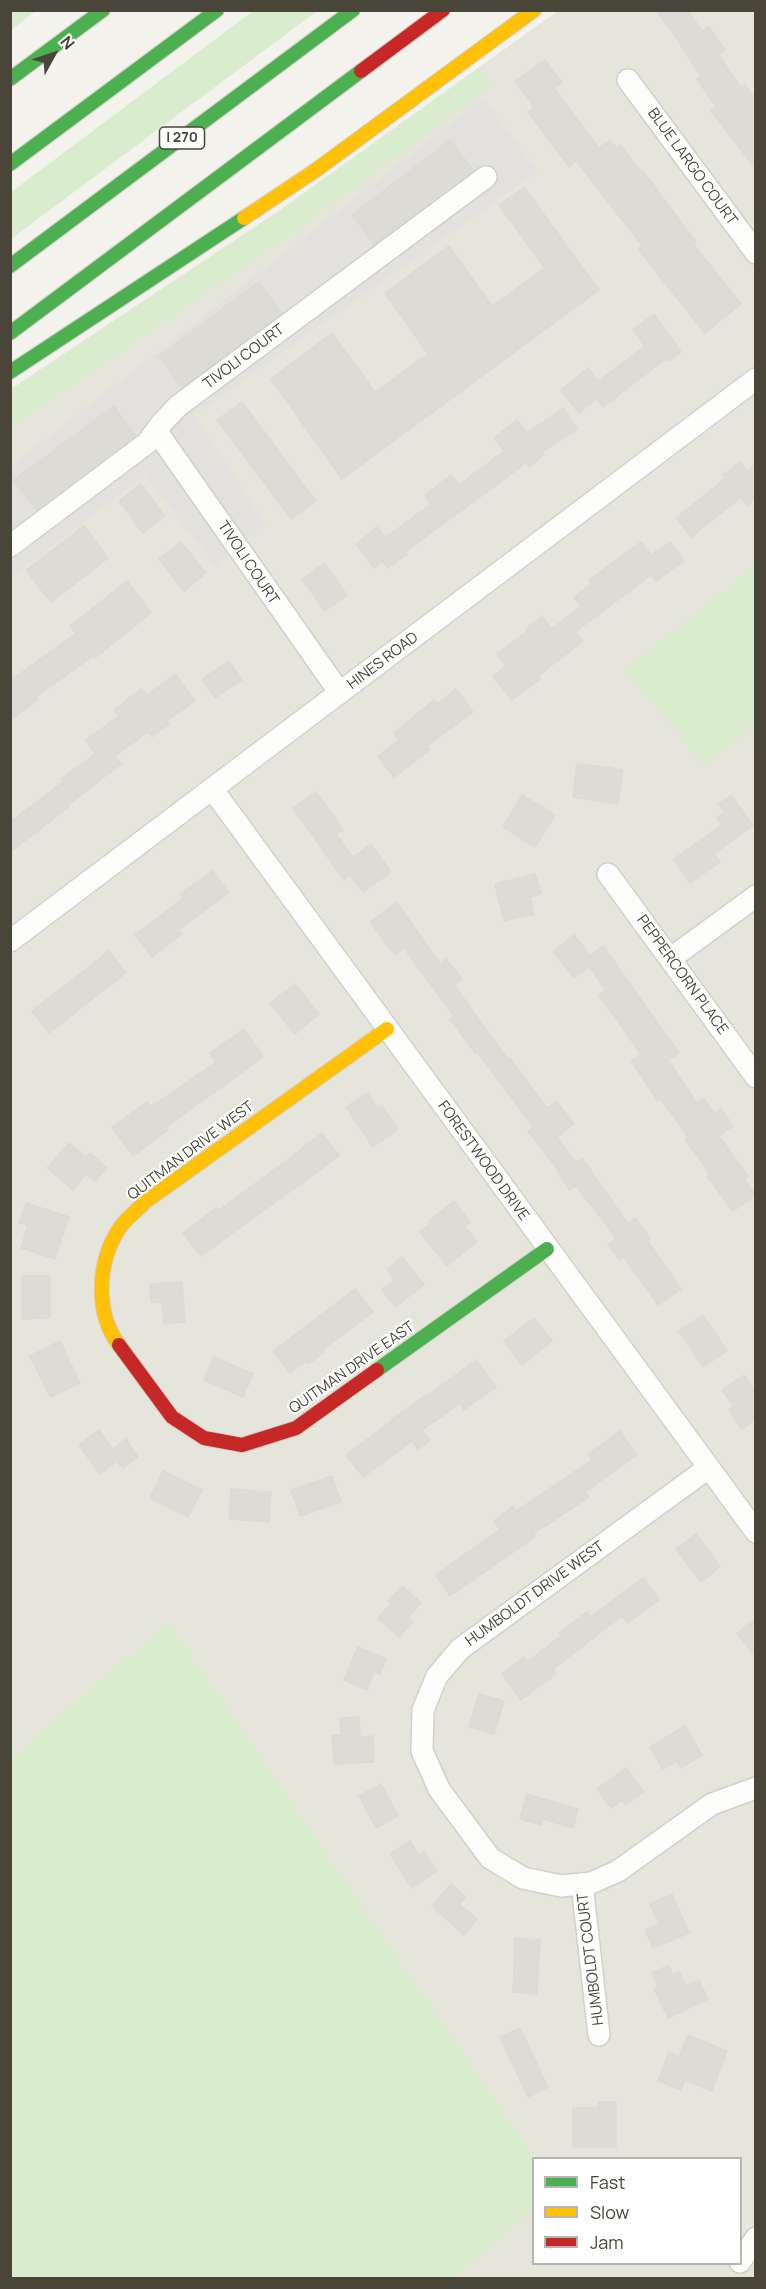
<!DOCTYPE html>
<html>
<head>
<meta charset="utf-8">
<style>
  body { margin:0 }
  #map { position:relative; width:766px; height:2289px; overflow:hidden; background:#f3f2ed; font-family:Manrope,sans-serif }
  canvas { display:block }
  .frame { position:absolute; inset:0; border:12px solid #494639; pointer-events:none }
  .legend { position:absolute; left:532px; top:2157px; width:210px; height:108px; box-sizing:border-box; background:#fff; border:2px solid #b6b5b0; margin:0; padding:8px 10px; list-style:none; font-size:18px; color:#494639 }
  .legend li { display:flex; align-items:center; gap:12px; height:30px }
  .legend b { width:30px; border:2px solid #b6b5b0 }
  .north { position:absolute; left:24px; top:24px; width:60px; height:60px; -webkit-text-stroke:4px #fff; paint-order:stroke; rotate:50deg; font-size:16px; font-weight:700; line-height:24px; text-align:center; color:#494639 }
  .north::after { content:''; display:block; margin:auto; width:21px; height:27px; background:#494639; clip-path:polygon(50% 0,100% 100%,50% 72%,0 100%) }
</style>
</head>
<body>
<div id="map">
<canvas width="766" height="2289"></canvas>
<div class="frame"></div>
<ul class="legend">
<li><b style="height:8px;background:#4caf50"></b>Fast</li>
<li><b style="height:8px;background:#ffc107"></b>Slow</li>
<li><b style="height:8px;background:#c62828"></b>Jam</li>
</ul>
<div class="north">N</div>
</div>
<script>
const g = document.querySelector('canvas').getContext('2d');
g.lineJoin = 'round';
function fill(path, color) {
  g.fillStyle = color;
  g.fill(path, 'evenodd');
}
function trace(path, color, width, dash) {
  g.strokeStyle = color;
  g.lineWidth = width;
  g.lineCap = dash ? 'butt' : 'round';
  g.setLineDash(dash || []);
  g.stroke(path);
}
function drawText(font, color, halo, rows, align = 'center') {
  g.font = font + ' Manrope,sans-serif';
  g.lineWidth = 4.5;
  g.setLineDash([]);
  g.textBaseline = 'middle';
  g.strokeStyle = halo;
  g.fillStyle = color;
  for (const [text, x, y, turn = 0] of rows) {
    g.save();
    g.translate(x, y);
    g.rotate((+turn || 0) * Math.PI / 180);
    g.textAlign = isNaN(turn) ? turn : align;
    if (halo) g.strokeText(text, 0, 0);
    g.fillText(text, 0, 0);
    g.restore();
  }
}
fill(new Path2D(`
  M558,11H755V566L627,670L704,764L755,726V2278H454L533,2213L534,2264H740V2158H535L168,1621L11,1758V428L283,241L491,85L478,68Z`), '#e6e5db');
fill(new Path2D(`
  M11,10H36V11L11,30Z
  M253,11H317L11,239V192Z
  M478,68L492,85L283,241L11,428V389L280,210Z
  M755,566V726L704,765L626,670Z
  M168,1621L535,2158L533,2213L454,2278H11V1758Z`), '#daecce');
fill(new Path2D(`
  M483,99L538,171L194,415L265,524L215,565L145,475L11,577V466Z`), '#e2e1dd');
const building = new Path2D(`
  M656,10H687L702,31L709,27L725,50L718,54L741,88L745,85L756,100V169L711,111L716,107L697,79L701,76L681,46L682,45Z
  M545,60L562,83L554,88L599,148L610,140L616,148L620,145L641,172L643,171L696,242L693,244L741,304L705,333L638,249L643,246L576,161L569,167L528,112L534,107L515,81Z
  M450,140L473,170L374,244L352,215Z
  M524,187L599,290L342,479L271,379L332,333L375,392L428,354L385,293L449,246L492,306L545,268L499,205Z
  M258,282L282,313L182,387L159,356Z
  M654,314L681,352L669,361L667,358L603,407L596,399L579,413L561,390L588,368L598,381L645,346L633,330Z
  M242,402L316,501L291,519L217,420Z
  M114,406L135,436L36,510L14,480Z
  M563,408L577,429L542,452L544,455L529,467L526,463L461,511L405,552L407,554L388,568L382,561L374,568L356,544L377,527L385,538L431,504L425,495L451,475L459,485L504,451L494,438L517,420L527,433Z
  M740,462L747,471L756,464V498L747,505L741,497L691,537L676,518L726,478L723,475Z
  M141,484L165,516L143,533L119,501Z
  M84,526L108,558L51,602L26,570Z
  M181,542L206,573L184,591L159,559Z
  M641,542L651,555L670,542L684,561L656,581L651,575L575,632L583,641L538,676L540,679L512,700L493,676L506,666L497,654L528,631L526,629L542,616L552,629L581,606L574,597L592,583L589,580Z
  M324,563L347,595L325,611L302,579Z
  M127,581L151,613L95,658L93,656L36,697L38,700L10,721V681L76,633L70,626Z
  M229,661L242,680L215,698L202,679Z
  M175,674L195,701L167,721L169,724L152,737L148,732L115,756L121,764L68,805L69,807L10,852V822L63,782L61,779L95,754L86,740L119,716L114,710L141,689L147,695Z
  M456,689L473,712L427,746L430,750L394,777L378,756L399,740L394,733L434,700L437,704Z
  M577,763L623,770L618,804L573,797Z
  M316,792L343,830L336,834L353,857L371,844L391,872L363,892L350,875L344,880L293,808Z
  M522,795L555,815L535,847L503,827Z
  M731,795L753,825L714,854L720,862L690,883L674,859L722,825L717,818L724,812L719,804Z
  M212,871L229,893L178,930L182,934L152,957L135,935L184,898L180,894Z
  M535,874L541,894L530,897L534,914L504,921L495,884Z
  M397,902L440,964L446,959L462,979L454,985L507,1058L509,1057L547,1108L556,1101L574,1124L557,1137L576,1163L582,1158L628,1224L635,1218L650,1238L647,1240L681,1289L658,1305L624,1257L620,1260L608,1244L616,1238L591,1205L576,1186L570,1190L559,1175L561,1174L528,1131L533,1127L477,1051L475,1053L450,1019L454,1016L404,948L395,955L370,922Z
  M574,935L590,956L603,946L679,1053L668,1060L697,1103L704,1098L714,1113L721,1109L733,1126L719,1136L748,1176L744,1178L756,1195L733,1211L707,1176L710,1174L685,1139L688,1137L661,1099L658,1101L631,1061L641,1054L599,995L606,990L589,967L574,978L553,951Z
  M109,951L126,973L49,1033L32,1011Z
  M295,984L319,1014L295,1034L270,1003Z
  M244,1029L263,1057L165,1128L168,1130L133,1156L112,1127L147,1102L151,1107L216,1062L210,1053Z
  M367,1093L378,1109L382,1106L398,1129L373,1147L346,1107Z
  M322,1133L339,1156L201,1256L183,1233L216,1208L218,1211L286,1161Z
  M69,1143L86,1157L90,1153L107,1168L95,1181L86,1174L73,1190L47,1168Z
  M454,1201L470,1222L465,1227L477,1242L447,1266L420,1232L431,1223L430,1220Z
  M26,1203L69,1217L55,1259L21,1248L28,1225L19,1223Z
  M402,1257L424,1285L395,1307L382,1289L395,1280L387,1269Z
  M22,1276H50V1318L22,1319Z
  M182,1282L185,1322L164,1324L162,1302H151L150,1284Z
  M355,1289L373,1312L322,1350L324,1352L309,1364L306,1361L290,1373L273,1351Z
  M703,1315L727,1351L703,1367L679,1331Z
  M534,1318L552,1341L522,1365L504,1341Z
  M60,1341L80,1383L50,1397L30,1356Z
  M214,1357L253,1374L243,1397L204,1380Z
  M476,1360L496,1387L464,1410L460,1404L422,1430L430,1441L418,1449L412,1441L363,1477L346,1455L393,1420L392,1419L426,1395L427,1396Z
  M744,1375L756,1392V1419L742,1429L729,1410L734,1406L722,1390Z
  M99,1430L113,1449L126,1439L138,1457L123,1468L117,1461L100,1474L79,1445Z
  M620,1431L637,1455L585,1492L589,1497L533,1534L535,1537L450,1596L436,1575L500,1529L494,1521L513,1506L516,1511L592,1460L588,1454Z
  M163,1471L202,1490L188,1517L150,1498Z
  M332,1476L341,1502L300,1516L291,1490Z
  M231,1489L271,1492L269,1522L229,1519Z
  M696,1534L720,1567L701,1582L676,1549Z
  M643,1578L659,1600L628,1623L622,1616L553,1669L556,1674L521,1700L502,1674L524,1657L527,1662L561,1636L559,1633L587,1612L590,1617Z
  M403,1586L421,1603L408,1617L413,1622L399,1637L378,1618L391,1604L388,1601Z
  M756,1618V1657L737,1633Z
  M358,1647L386,1659L380,1674L374,1672L367,1690L344,1680Z
  M479,1694L504,1701L494,1734L469,1727Z
  M359,1717L360,1737L373,1736L374,1762L334,1764L332,1736L341,1735L340,1718Z
  M685,1726L702,1755L681,1768L677,1761L663,1769L650,1747Z
  M626,1768L644,1792L625,1805L622,1800L611,1808L597,1789Z
  M381,1784L398,1816L376,1828L359,1796Z
  M527,1794L578,1809L573,1828L543,1819L541,1825L520,1819Z
  M410,1841L419,1855L424,1852L437,1871L412,1888L390,1854Z
  M451,1884L466,1897L459,1904L477,1919L464,1935L432,1906Z
  M672,1894L689,1933L653,1948L645,1930L659,1924L650,1904Z
  M515,1938L540,1940L537,1994L513,1992Z
  M669,1965L673,1975L679,1972L686,1986L699,1980L708,1999L668,2018L654,1989L658,1986L652,1973Z
  M520,2028L548,2087L528,2097L500,2037Z
  M688,2035L727,2051L712,2091L685,2080L681,2090L658,2081L669,2052L679,2057Z
  M598,2102H616V2147H573V2108H598Z`);
fill(building, '#dcdbd5');
trace(building, '#dbdad3', 1.5);
const street = new Path2D(`
  M628,80L756,253
  M157,432L340,693
  M10,546L147,443L161,424L178,406L486,177
  M213,790L756,1532
  M608,874L756,1077
  M10,941L756,379
  M670,959L756,896
  M708,1468L460,1649L437,1676L423,1710L422,1751L439,1789L490,1858L523,1878L561,1886L591,1883L618,1871L712,1804L756,1788
  M582,1884L599,2035
  M740,2262L756,2238`);
const fast = new Path2D(`
  M10,79L103,10
  M10,164L217,10
  M10,266L353,10
  M10,333L361,71
  M10,372L244,218
  M377,1370L547,1249`);
const slow = new Path2D(`
  M244,218L316,170L534,10
  M119,1345C95,1313 97,1263 119,1229C125,1219 137,1211 145,1202L387,1029`);
const jam = new Path2D(`
  M361,71L443,10
  M119,1345L172,1417L204,1438L242,1445L296,1428L377,1370`);
trace(street, '#d1d0ca', 24);
trace(fast, '#d1d0c4', 16);
trace(slow, '#d1d0c4', 16);
trace(jam, '#d1d0c4', 16);
trace(street, '#fdfdfc', 21);
trace(fast, '#4caf50', 14);
trace(slow, '#ffc107', 14);
trace(jam, '#c62828', 14);
for (const [x, y, w] of [
  [182,138,45]
]) {
  const box = new Path2D();
  box.roundRect(x - w / 2, y - 11, w, 22, 4.5);
  g.fillStyle = '#fff';
  g.fill(box);
  trace(box, '#494639', 1.5);
}
drawText('bold 14px', '#494639', null, [
  ["I 270",182,138]
]);
drawText('15px', '#494639', '#fff', [
  ["BLUE LARGO COURT",692,167,54],
  ["TIVOLI COURT",244,357,-37],
  ["TIVOLI COURT",248,563,56],
  ["HINES ROAD",383,661,-37],
  ["PEPPERCORN PLACE",682,975,54],
  ["QUITMAN DRIVE WEST",191,1151,-37],
  ["FORESTWOOD DRIVE",483,1161,54],
  ["QUITMAN DRIVE EAST",352,1368,-35],
  ["HUMBOLDT DRIVE WEST",535,1594,-36],
  ["HUMBOLDT COURT",591,1959,-97]
]);
</script>
</body>
</html>
